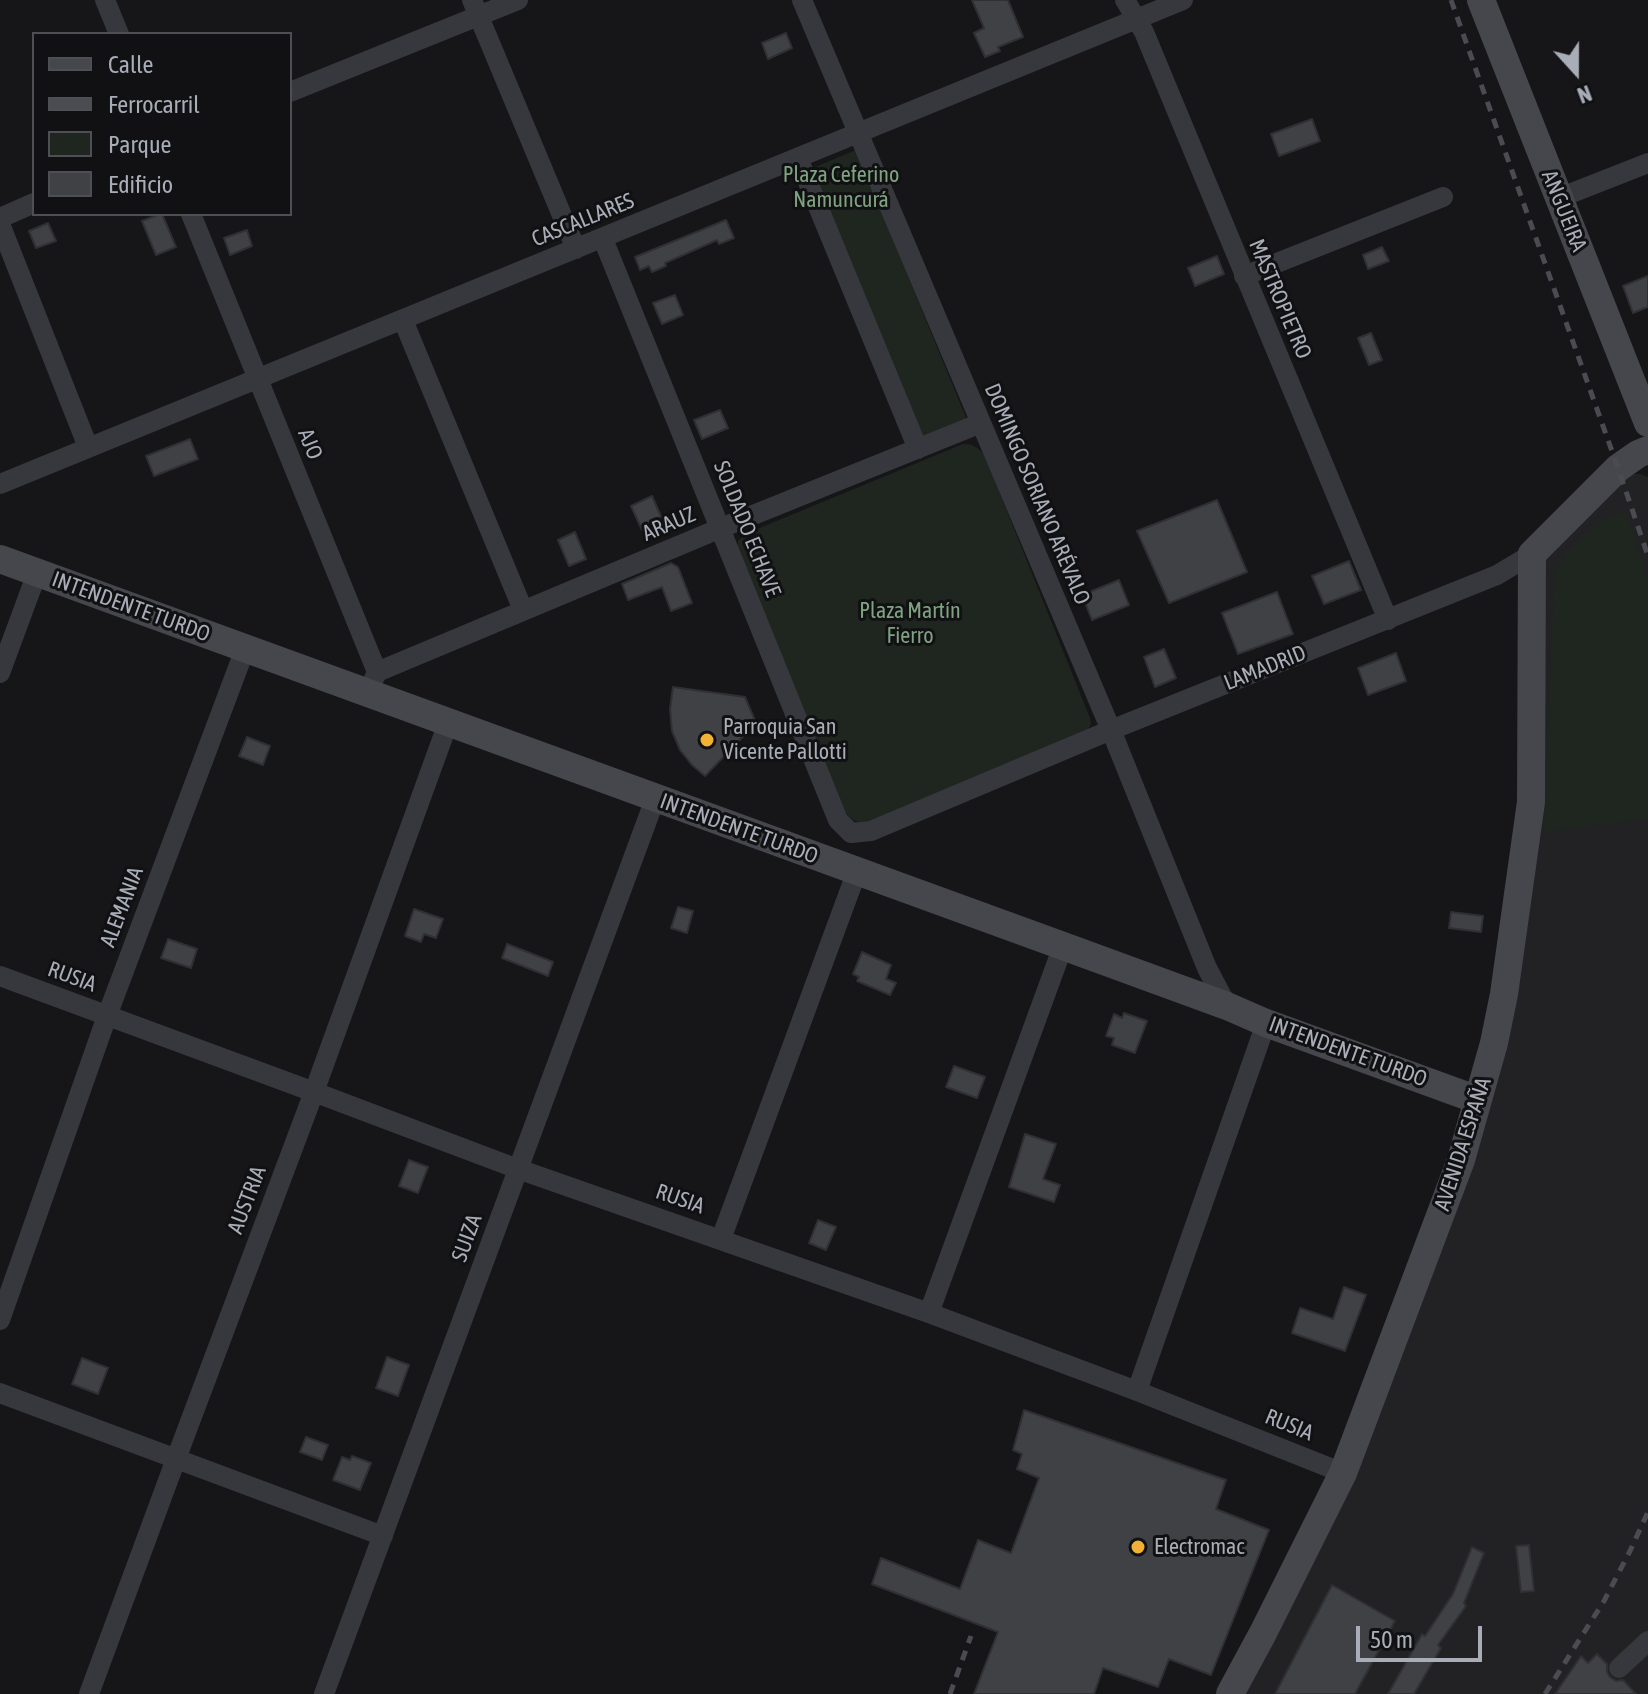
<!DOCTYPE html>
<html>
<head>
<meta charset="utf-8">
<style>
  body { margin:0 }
  #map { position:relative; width:1648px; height:1694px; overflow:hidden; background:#161618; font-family:"Asap Condensed",sans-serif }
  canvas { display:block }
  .legend { position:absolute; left:32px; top:32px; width:260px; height:184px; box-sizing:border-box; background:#111113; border:2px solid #4d4f55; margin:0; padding:10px 14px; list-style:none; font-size:24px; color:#a8adb8 }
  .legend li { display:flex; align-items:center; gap:16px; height:40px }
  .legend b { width:40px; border:2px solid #4d4f55 }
  .north { position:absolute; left:1536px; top:32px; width:80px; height:80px; -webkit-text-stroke:6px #111113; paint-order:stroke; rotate:159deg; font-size:22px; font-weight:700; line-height:32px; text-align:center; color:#a8adb8 }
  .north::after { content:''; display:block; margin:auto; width:28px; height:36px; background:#a8adb8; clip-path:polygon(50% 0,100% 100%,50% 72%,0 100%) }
  .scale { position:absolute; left:1356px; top:1626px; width:126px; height:36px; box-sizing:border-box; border:4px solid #a8adb8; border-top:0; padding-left:10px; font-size:24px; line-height:28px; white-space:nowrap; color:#a8adb8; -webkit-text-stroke:6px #111113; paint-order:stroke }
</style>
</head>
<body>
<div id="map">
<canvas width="1648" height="1694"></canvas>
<ul class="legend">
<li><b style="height:10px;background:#45474d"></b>Calle</li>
<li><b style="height:10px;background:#4a4c52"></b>Ferrocarril</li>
<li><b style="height:22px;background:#1e261f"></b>Parque</li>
<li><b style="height:22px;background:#404145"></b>Edificio</li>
</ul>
<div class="north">N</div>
<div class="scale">50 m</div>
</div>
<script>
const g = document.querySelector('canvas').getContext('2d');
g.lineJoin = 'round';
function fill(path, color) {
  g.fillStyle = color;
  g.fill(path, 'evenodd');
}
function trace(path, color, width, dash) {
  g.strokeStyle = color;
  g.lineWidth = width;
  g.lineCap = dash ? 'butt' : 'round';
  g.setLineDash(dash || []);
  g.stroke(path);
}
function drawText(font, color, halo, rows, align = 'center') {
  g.font = font + ' "Asap Condensed",sans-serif';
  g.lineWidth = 6;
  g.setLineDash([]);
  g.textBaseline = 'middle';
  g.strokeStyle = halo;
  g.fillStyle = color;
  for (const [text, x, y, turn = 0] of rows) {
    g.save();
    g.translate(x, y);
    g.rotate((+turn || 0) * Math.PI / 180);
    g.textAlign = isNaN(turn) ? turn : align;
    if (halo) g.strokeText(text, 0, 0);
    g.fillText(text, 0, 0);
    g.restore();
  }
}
fill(new Path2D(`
  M1628,474H1641L1648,477V1694H1226L1333,1494L1461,1160L1526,840L1535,563Z`), '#222225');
fill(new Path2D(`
  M856,150L967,420L917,441L803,172Z
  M963,444C973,444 977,447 984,454L1090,718L1091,724L1087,731L871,822C858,823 853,823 845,811L738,551V541L745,534Z
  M1626,511L1648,581V819L1543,832L1555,569L1566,554L1604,518Z`), '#1e261f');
const building = new Path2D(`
  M972,0H1008L1023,37L998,47L1000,51L985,57L974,33L984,28Z
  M786,33L792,48L768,59L762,43Z
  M1312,119L1320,141L1279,156L1271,134Z
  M160,214H162L176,247L156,255L142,221Z
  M726,220L734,238L719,244L717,240L665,263L666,266L652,272L649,266L640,270L635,257Z
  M48,223L56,241L36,248L29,231Z
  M247,230L252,246L230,255L224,238Z
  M1382,247L1389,261L1368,269L1363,255Z
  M1217,256L1224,274L1195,286L1188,268Z
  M1648,276V307L1633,313L1623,286Z
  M675,295L683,315L662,324L653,303Z
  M1371,333L1382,360L1369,365L1358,338Z
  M720,410L728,428L702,439L694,420Z
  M190,439L198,459L154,476L146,456Z
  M652,496L663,521L642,530L631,506Z
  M1217,500L1247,572L1169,603L1137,531Z
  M575,532L586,559L569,566L558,540Z
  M1349,561L1361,590L1324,604L1312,576Z
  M671,563L678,567L692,603L671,611L662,587L628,600L622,584Z
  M1119,580L1129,605L1092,620L1082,595Z
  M1277,592L1293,634L1238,654L1222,613Z
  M1164,649L1176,678L1155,687L1144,657Z
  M1396,653L1406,681L1368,695L1358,668Z
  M673,687L745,697L756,723L705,776L692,765L680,750L672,731L670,709Z
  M247,737L270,746L263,765L239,756Z
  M678,907L693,911L687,933L671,928Z
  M414,909L443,919L436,938L424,934L421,942L405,936Z
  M1451,912L1483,916L1481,932L1449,928Z
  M168,939L197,949L191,968L161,958Z
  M507,944L553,962L548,976L502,958Z
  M862,952L891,965L886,979L896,983L890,995L857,981L859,977L853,974Z
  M1124,1013L1147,1021L1135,1053L1112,1045L1114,1038L1106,1036L1114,1014L1122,1018Z
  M954,1066L985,1077L977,1098L946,1087Z
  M1025,1134L1056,1144L1043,1179L1060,1185L1054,1202L1009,1187Z
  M409,1160L428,1167L418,1193L399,1186Z
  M818,1220L836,1227L826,1250L809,1243Z
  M1344,1287L1366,1295L1345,1351L1292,1333L1300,1308L1333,1319Z
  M387,1357L409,1365L398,1396L376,1388Z
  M82,1358L108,1368L98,1394L72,1384Z
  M1024,1410L1226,1480L1216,1509L1269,1530L1211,1675L1169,1659L1158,1687L1103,1668L1094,1694H974L998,1632L872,1584L881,1558L960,1589L978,1540L1011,1553L1039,1478L1017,1469L1022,1454L1013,1450Z
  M306,1437L328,1445L322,1460L300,1452Z
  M352,1456L371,1463L360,1490L333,1480L342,1457L350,1460Z
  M1529,1545L1534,1591L1521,1592L1516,1546Z
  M1472,1547L1484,1553L1464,1603L1466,1606L1438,1645L1441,1648L1414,1694H1388L1422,1634L1425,1636L1453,1594Z
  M1332,1585L1395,1621L1355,1694H1275Z
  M1597,1654L1607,1664V1672L1610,1677L1616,1681L1623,1680L1636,1694H1555L1581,1656L1588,1663Z`);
fill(building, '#404145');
trace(building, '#303034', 2);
trace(new Path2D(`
  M105,0L119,34
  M472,0L576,249
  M802,0L1111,730L1207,968L1227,1006
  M1125,0L1144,32L1388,620
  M290,92L518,0
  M798,158L918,449
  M1559,198L1648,163
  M191,214L377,672L373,681
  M0,218L34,203
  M0,224L88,447
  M603,239L838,820L851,833
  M1244,276L1443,197
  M403,320L523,610
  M0,484L1183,0
  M377,672L721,528L981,423
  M0,673L37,573
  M851,833L871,831L1111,730L1497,575L1532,554
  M0,976L314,1092L518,1169L929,1313L1137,1391L1343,1473
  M721,1239L857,871
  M929,1313L1063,946
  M0,1320L107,1016L245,649
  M1137,1391L1266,1023
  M0,1393L383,1536
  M1619,1668L1648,1641
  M89,1694L176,1459L314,1092L448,723
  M324,1694L655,799`), '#37383d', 20);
trace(new Path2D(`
  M1481,0L1648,423
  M0,559L1063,946L1227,1006L1266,1023L1478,1100
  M1230,1694L1263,1633L1343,1473L1461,1160L1494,1043L1504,994L1531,802L1532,554L1618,468L1638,454L1648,450`), '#45474d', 28);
trace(new Path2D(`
  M1451,0L1618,468L1648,556
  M950,1694L971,1636
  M1545,1694L1604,1601L1630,1551L1648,1512`), '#4a4c52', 5, [10, 8]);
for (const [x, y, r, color] of [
  [707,740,8,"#f2b134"],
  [1138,1547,8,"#f2b134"]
]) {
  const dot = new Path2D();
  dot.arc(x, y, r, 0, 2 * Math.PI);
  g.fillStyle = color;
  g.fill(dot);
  trace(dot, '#111113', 3);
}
drawText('22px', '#7fa381', '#111113', [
  ["Plaza Ceferino",841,175],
  ["Namuncurá",841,200],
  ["Plaza Martín",910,611],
  ["Fierro",910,636]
]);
drawText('22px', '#a8adb8', '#111113', [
  ["ANGUEIRA",1564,211,68],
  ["CASCALLARES",583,220,-22],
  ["MASTROPIETRO",1280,299,67],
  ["AJO",310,444,68],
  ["DOMINGO SORIANO ARÉVALO",1037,494,67],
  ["ARAUZ",669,524,-23],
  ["SOLDADO ECHAVE",747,529,68],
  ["INTENDENTE TURDO",131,607,20],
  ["LAMADRID",1265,668,-22],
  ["INTENDENTE TURDO",739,829,20],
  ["ALEMANIA",122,907,-69],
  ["RUSIA",72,977,20],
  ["INTENDENTE TURDO",1348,1052,20],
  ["AVENIDA ESPAÑA",1463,1144,-72],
  ["RUSIA",680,1199,19],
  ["AUSTRIA",247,1200,-69],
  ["SUIZA",467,1238,-70],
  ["RUSIA",1289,1425,22]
]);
drawText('22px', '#a8adb8', '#111113', [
  ["Parroquia San",723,727],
  ["Vicente Pallotti",723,752],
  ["Electromac",1154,1547]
], 'left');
</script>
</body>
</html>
